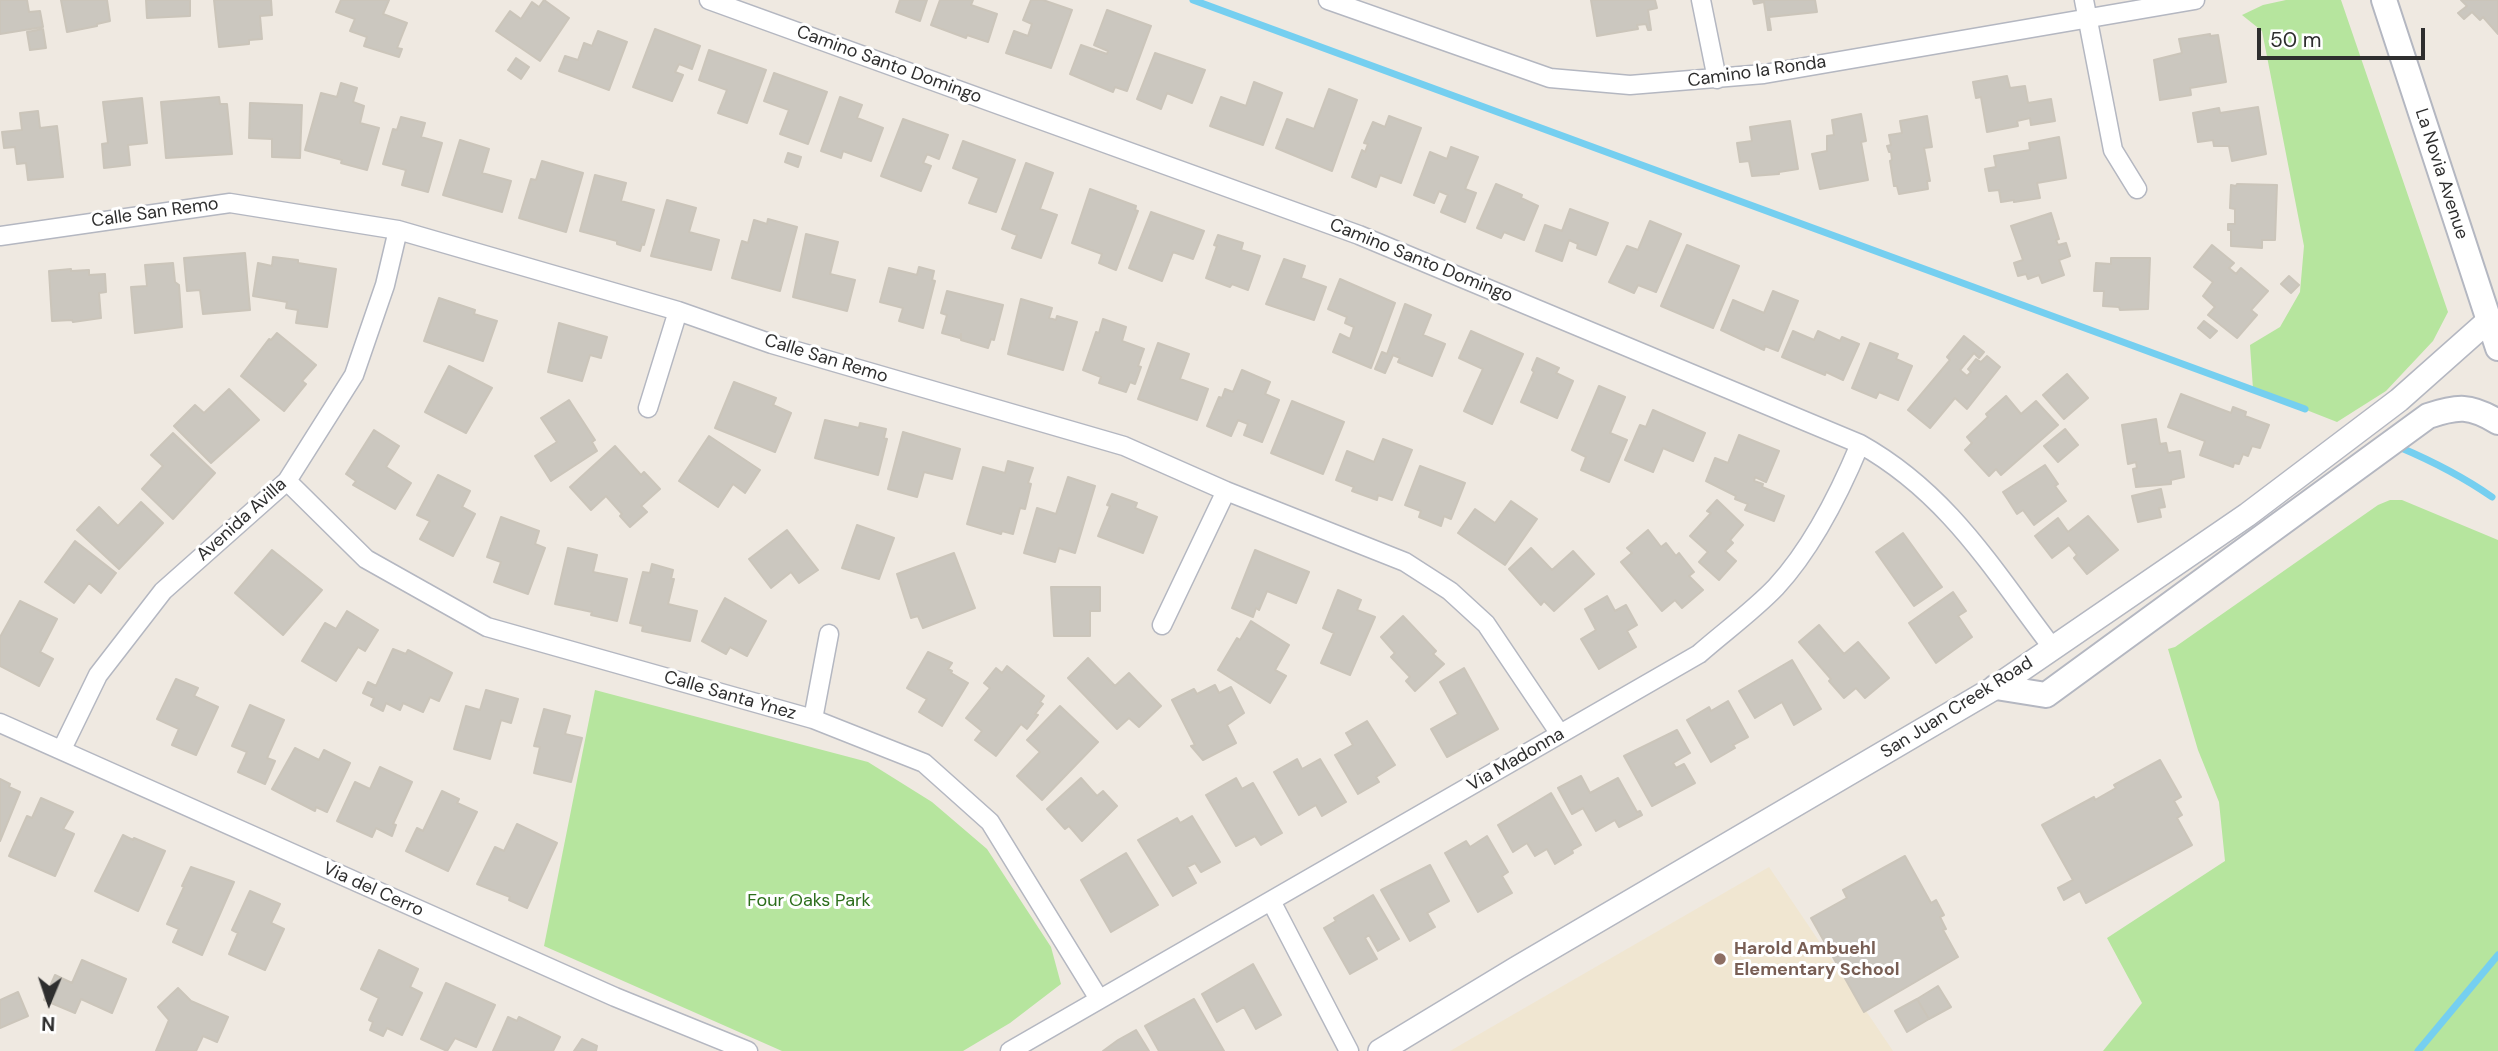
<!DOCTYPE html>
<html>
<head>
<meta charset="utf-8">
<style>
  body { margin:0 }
  #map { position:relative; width:2498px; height:1051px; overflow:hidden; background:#efe9e1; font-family:"DM Sans",sans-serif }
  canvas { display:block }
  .north { position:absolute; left:14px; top:967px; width:70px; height:70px; -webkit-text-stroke:5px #fff; paint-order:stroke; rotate:182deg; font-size:19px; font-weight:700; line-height:28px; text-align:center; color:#2e2e2e }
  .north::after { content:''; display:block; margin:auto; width:24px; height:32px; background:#2e2e2e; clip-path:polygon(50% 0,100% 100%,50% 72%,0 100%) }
  .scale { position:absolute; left:2257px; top:28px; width:168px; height:32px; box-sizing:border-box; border:4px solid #2e2e2e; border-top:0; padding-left:9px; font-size:21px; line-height:24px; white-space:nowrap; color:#2e2e2e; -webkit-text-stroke:5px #fff; paint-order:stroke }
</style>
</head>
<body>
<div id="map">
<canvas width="2498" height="1051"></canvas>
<div class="north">N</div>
<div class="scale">50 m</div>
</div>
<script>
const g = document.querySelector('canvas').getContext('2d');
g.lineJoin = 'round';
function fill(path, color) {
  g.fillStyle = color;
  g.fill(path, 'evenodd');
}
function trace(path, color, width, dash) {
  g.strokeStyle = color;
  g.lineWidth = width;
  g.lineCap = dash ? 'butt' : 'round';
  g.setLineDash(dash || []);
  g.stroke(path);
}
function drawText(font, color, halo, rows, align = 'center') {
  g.font = font + ' "DM Sans",sans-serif';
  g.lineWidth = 6;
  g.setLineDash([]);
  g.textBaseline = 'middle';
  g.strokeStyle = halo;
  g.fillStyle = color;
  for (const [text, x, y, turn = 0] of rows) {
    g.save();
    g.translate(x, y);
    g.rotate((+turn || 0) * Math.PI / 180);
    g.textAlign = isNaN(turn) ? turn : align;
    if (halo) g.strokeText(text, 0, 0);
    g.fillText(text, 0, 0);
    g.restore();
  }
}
fill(new Path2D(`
  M1769,867L1893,1051H1450Z`), '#f0e6d1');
fill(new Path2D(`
  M2286,0H2341L2448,312L2433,341L2386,391L2337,422L2253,389L2250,345L2280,327L2300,292L2304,246L2262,31L2242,15L2263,5Z
  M2390,500H2402L2498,540V1051H2103L2142,1003L2107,938L2225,861L2219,802L2198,750L2168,649L2175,647L2378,505Z
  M595,690L868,762L932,802L987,849L1051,947L1061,984L1010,1023L963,1051H782L544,946Z`), '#b6e59e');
trace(new Path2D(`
  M1193,0L2305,409
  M2399,447C2432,461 2462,476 2492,497
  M2418,1051L2498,955`), '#75cff0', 7);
const building = new Path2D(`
  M0,0H27L29,12L40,11L43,27L0,34Z
  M61,0H107L110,21L97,24V26L67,32Z
  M146,0H190V16L147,18Z
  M214,0H271L272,15L260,16L262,39L249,40V44L219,47Z
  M341,0H389L383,14L407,23L397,48L402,49L399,57L364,46L367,37L350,31L355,19L336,12Z
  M544,0L569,18L540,61L496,31L510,11L521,19L532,2L539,7Z
  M900,0H927L920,21L896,12Z
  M940,0H973L971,5L997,14L988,42L967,35L966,38L931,25Z
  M1031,0H1043L1072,10L1051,68L1006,53L1014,31L1028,36L1032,24L1023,20Z
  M1591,0H1655L1657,8L1648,10L1651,30H1648L1646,24L1637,25L1638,29L1597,36Z
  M1753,0H1815L1817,12L1769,17L1771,30H1768L1764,2L1754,4Z
  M2461,0H2498V34L2483,17L2480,20L2472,12L2464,19L2458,13L2467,6Z
  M1107,10L1151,26L1127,91L1115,87L1113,92L1070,74L1081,45L1107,54L1108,51L1094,45Z
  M43,29L46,48L30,50L27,32Z
  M655,29L700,46L692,69L679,64L675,72L683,75L672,101L633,87Z
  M598,31L627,42L609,90L559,71L565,56L578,60L584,43L592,46Z
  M2210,34V36L2218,35L2226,82L2190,88L2191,95L2160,100L2154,60L2182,53L2179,39Z
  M709,50L766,70L747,123L718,113L727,90L699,80Z
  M1155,53L1205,70L1192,103L1167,93L1161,109L1137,99Z
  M516,58L529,67L521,79L508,70Z
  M774,73L827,92L808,144L780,134L789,110L764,101Z
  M2007,76L2010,88L2025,86L2028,103L2051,99L2055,121L2031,125L2030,118L2017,121L2018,126L1987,132L1981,97L1976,98L1973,82Z
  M1254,82L1282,93L1263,145L1210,126L1221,97L1246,106Z
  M341,83L357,88L353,102L364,106L360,123L379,128L367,170L341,163L342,160L305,150L321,93L337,97Z
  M1329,89L1357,100L1332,171L1276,148L1287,119L1314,129Z
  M219,97L220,104H227L232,154L166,158L161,102Z
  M840,97L862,105L857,118L883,128L871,161L843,151L841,158L821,151Z
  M142,98L147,143L128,145L130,165L104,168L102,144L108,143L103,102Z
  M250,103L302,105L300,158L272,157V139L249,138Z
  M2258,107L2266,154L2232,161L2229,146H2214L2213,140L2198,142L2193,113L2219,108L2220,113Z
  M38,111L40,128L57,126L63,177L28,180L26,163L17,164L15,147L4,148L2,132L22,130L20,113Z
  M1861,114L1866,141L1861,142L1868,180L1820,189L1812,154L1827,151V136L1834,135L1832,120Z
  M1389,116L1421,128L1401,183L1380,175L1376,187L1352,177L1362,150L1365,152L1368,144L1364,143L1373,122L1385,127Z
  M1927,116L1932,147L1924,148L1930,181H1927L1928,189L1899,194L1897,186H1894L1890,161L1892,160L1891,152H1889L1887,146L1891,145L1889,135L1902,133L1900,121Z
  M401,117L425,123L421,137L442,143L428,192L402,185L406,170L383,164L393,129L397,130Z
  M903,119L948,135L939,159L927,154L923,163L931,166L921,191L881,176Z
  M1790,121L1798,169L1779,172V174L1752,176L1749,161L1740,162L1737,143L1752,141L1750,127Z
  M2059,137L2066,178L2037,183L2040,198L2014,202V200L2001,202L1999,190L1989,191L1985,169L1996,167L1994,156L2030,150L2029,143Z
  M460,140L489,149L482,173L511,181L502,212L443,195Z
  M963,141L1015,160L996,212L969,203L979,178L953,168Z
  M1451,147L1478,157L1465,189L1476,193L1465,222L1441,212L1448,195L1439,191L1434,203L1414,195L1430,152L1447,159Z
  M788,153L801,157L798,167L785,162Z
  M542,161L583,173L566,232L519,218L531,179L536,180Z
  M1026,163L1053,173L1040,209L1057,215L1041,258L1012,248L1017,235L1002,229Z
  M595,175L626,183L621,201L654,210L644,245L642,244L640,251L617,244V241L580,231Z
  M1496,184L1522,195L1521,198L1538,206L1524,240L1504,232L1501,238L1477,228Z
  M2237,184L2277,185L2275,240H2262V248L2231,246V230H2228V224H2235V209L2230,208L2231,185L2236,186Z
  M1090,189L1136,206L1135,210L1138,211L1116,270L1099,263L1102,254L1072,243Z
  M667,200L696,208L689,232L719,240L711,270L651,256Z
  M1570,209L1608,223L1596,255L1577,248L1578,244L1569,240L1562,261L1536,251L1545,225L1562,231Z
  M1151,212L1204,231L1193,259L1173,252L1162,281L1129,268Z
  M2051,213L2059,239L2056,240L2058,245L2066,243L2070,256L2059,260L2064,275L2042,283L2039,275L2028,279L2026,274L2018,276L2014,263L2023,260L2011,226Z
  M768,219L797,227L780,291L732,278L742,241L748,243L754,220L767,224Z
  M1650,221L1681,234L1656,292L1638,285L1634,293L1609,282L1627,246L1638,250Z
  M806,234L838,242L830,274L855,280L847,311L793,297Z
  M1218,235L1243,243L1241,250L1260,256L1248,290L1232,284L1230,287L1206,278L1217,246L1214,245Z
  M1687,245L1739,266L1713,328L1661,306Z
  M2212,245L2234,263L2229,268L2236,274L2241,268L2268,291L2251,310L2257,315L2237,338L2208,315L2215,307L2203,296L2213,282L2194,267Z
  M245,253L250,310L203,314L200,290L187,291L184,258Z
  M273,257L298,260V263L336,269L327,327L296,323L298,310L286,308L287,302L253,296L258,263L272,266Z
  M2111,258H2150L2148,309L2120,310L2119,307L2103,306L2104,291H2094L2096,263L2111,264Z
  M1284,259L1305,266L1301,278L1326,287L1314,320L1266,304Z
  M173,263L175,282L179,285L182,327L135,333L131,287L147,286L145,265Z
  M919,267L934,271L932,280L935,281L923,328L899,321L903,308L880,302L889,268L917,275Z
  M71,269V271L89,270V275L105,274L106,292L99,293L101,318L73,322L72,320L52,321L49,271Z
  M2289,276L2299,285L2291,293L2281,284Z
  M1340,279L1395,303L1371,368L1333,352L1340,334L1350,339L1354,327L1345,323L1347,317L1328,309Z
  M947,291L1003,305L994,340L991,339L988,348L961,340V334L960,338L942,333L947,315L941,313Z
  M1773,291L1798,301L1778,351L1765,346L1764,350L1721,330L1733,300L1764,313Z
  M439,298L475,310L474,314L497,321L483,361L424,341Z
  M1021,299L1052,308L1049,318L1056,320L1057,316L1077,322L1063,370L1008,354Z
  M1405,304L1431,315L1423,335L1445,344L1432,376L1398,362L1400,358L1393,355L1385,373L1375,369L1382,352L1387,354Z
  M1103,319L1126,327L1122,341L1144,349L1138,366L1141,367L1135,384L1130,382L1126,392L1099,383L1101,377L1083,370L1096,332L1099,333Z
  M2204,321L2217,331L2210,338L2198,328Z
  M559,323L607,337L601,358L590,355L582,381L548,372Z
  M1471,331L1523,354L1492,424L1464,411L1483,369L1459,358Z
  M1793,331L1814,340L1818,331L1840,341L1842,337L1859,344L1843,380L1826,372L1825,375L1782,357Z
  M277,333L316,365L302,381L306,384L284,411L241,376L269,339L271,340Z
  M1964,336L1984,352L1979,358L1974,353L1960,370L1967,376L1971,372L1968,369L1976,359L1981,362L1987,356L2000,367L1967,409L1955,398L1930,428L1908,410L1950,360L1947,357Z
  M1158,343L1189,354L1180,379L1208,389L1197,420L1138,399Z
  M1870,343L1898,354L1896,359L1912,366L1898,400L1879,392L1876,398L1852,388Z
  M1537,358L1559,368L1556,373L1573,381L1557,418L1521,402L1534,372L1532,370Z
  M449,366L492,388L466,433L425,412Z
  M1242,370L1270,382L1265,394L1279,400L1262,442L1244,435L1248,424L1238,420L1231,436L1207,426L1219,397L1222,398L1225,389L1233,392Z
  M2067,374L2088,398L2064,419L2043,395Z
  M734,382L776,398L773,405L791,413L775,452L715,428Z
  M1599,386L1625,397L1610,433L1627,440L1609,482L1581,470L1586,457L1572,450Z
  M229,389L259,420L211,463L174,426L195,405L204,413Z
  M2181,394L2231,413L2233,407L2246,412L2245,416L2269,425L2260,448L2252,446L2248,456L2243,454L2239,464L2234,463L2233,467L2200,455L2205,441L2168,427Z
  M2006,396L2021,414L2036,401L2058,425L2001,475L1996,469L1989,476L1965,450L1972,443L1967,437L1988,417L1986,414Z
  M569,400L595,440L592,442L597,451L551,481L535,456L557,442L541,418Z
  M1292,401L1344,422L1323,474L1271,453Z
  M1653,410L1705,433L1693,461L1663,448L1653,472L1625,460L1640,425L1646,427Z
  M2156,419L2160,444L2166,443L2168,453L2180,451L2184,477L2171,480V484L2136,487L2133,469L2137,468L2136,462L2128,464L2122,425Z
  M825,420L859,428L860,423L886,429L884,438L887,439L878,475L815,458Z
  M2065,429L2078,445L2058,462L2044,446Z
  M374,430L399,446L386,467L411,483L395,509L353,485L356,481L346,474Z
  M903,432L960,449L952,479L924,472L917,497L888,489Z
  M173,433L215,473L173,519L142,489L163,466L151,455Z
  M1739,435L1779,451L1766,482L1755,477L1754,481L1763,484L1762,487L1784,496L1774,521L1745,510L1748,504L1735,499L1736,496L1706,481L1715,458L1728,463Z
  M709,436L760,470L745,493L733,484L718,507L679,481Z
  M1383,439L1412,450L1392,500L1378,495L1377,500L1352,491L1354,487L1336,480L1347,451L1374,462Z
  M615,446L641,475L644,472L660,489L641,506L647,512L630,527L620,516L622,514L606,496L591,510L570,487Z
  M1008,461L1033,468L1028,483L1031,484L1025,509L1020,508L1013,534L1002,531L1001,534L967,524L983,467L1005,473Z
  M2045,465L2058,484L2055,486L2066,501L2034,525L2023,510L2017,514L2003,492Z
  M1420,466L1465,483L1451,519L1444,516L1441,526L1419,517L1421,511L1405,505Z
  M438,475L470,491L462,507L475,514L453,556L420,539L430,521L417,515Z
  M1068,477L1095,486L1075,553L1059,548L1055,562L1024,553L1037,508L1056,514Z
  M2161,489L2165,507L2159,508L2161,517L2138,522L2132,496Z
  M1112,494L1137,503L1135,508L1157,517L1143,553L1098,536L1110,506L1107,505Z
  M1717,500L1743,525L1730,540L1733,543L1725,551L1736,561L1719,580L1699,562L1708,552L1690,536L1711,513L1707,511Z
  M1511,501L1537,519L1505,565L1458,533L1475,509L1495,523Z
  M141,502L163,523L119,569L77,530L99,507L118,526Z
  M2088,516L2118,550L2087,574L2074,558L2077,555L2069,545L2052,558L2035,536L2058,518L2068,532Z
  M501,517L539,531L535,544L545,548L528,594L494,582L501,562L487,557Z
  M857,525L894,538L879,579L842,568Z
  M787,530L818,570L799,583L791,572L771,588L749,559Z
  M1648,530L1661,547L1666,543L1676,556L1679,553L1694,572L1689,576L1703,590L1682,608L1675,600L1662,611L1621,562L1632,553L1627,548Z
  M1903,533L1942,587L1914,606L1876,552Z
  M75,541L116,573L101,593L89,583L74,603L45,582Z
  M568,548L597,555L593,572L627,579L617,621L591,615L592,612L555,604Z
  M1531,548L1552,570L1573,551L1594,574L1554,611L1544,601L1541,605L1509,569Z
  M272,550L322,590L283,635L235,593Z
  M1255,550L1309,572L1296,603L1267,591L1259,610L1256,608L1253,617L1232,608Z
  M954,553L975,608L923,628L918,616L911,618L897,574Z
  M652,564L673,570L671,579H674L668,604L697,611L690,641L642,631L643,626L630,623L643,572L650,573Z
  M1051,587H1100V611H1090V636H1054Z
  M1338,590L1361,600L1357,610L1375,617L1350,675L1321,663L1334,633L1323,628Z
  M1953,592L1966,611L1958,616L1972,637L1936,663L1909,623Z
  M1607,596L1615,611L1626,605L1637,625L1627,631L1636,647L1599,669L1581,639L1596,630L1585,609Z
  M725,598L766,621L747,656L730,647L726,654L702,641Z
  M20,601L57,619L40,652L53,659L39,686L0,666V637Z
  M347,611L378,630L365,651L358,647L336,681L302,661L325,623L336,629Z
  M1403,616L1436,651L1433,654L1444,664L1415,691L1406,681L1410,677L1391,657L1395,653L1381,637Z
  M1251,621L1289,645L1275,670L1286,676L1270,703L1218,670L1237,638L1240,640Z
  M1819,625L1844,654L1858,642L1889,678L1865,698L1856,688L1844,698L1829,681L1831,679L1799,642Z
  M393,649L406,654L408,650L452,673L439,701L430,697L423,712L403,703L400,710L386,703L383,711L371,705L374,698L363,693L368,682L376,686Z
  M928,652L952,663L948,669L952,671L951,673L968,683L942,726L919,712L927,699L907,688Z
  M1088,658L1115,686L1129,673L1161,706L1139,727L1129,718L1117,729L1068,678Z
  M1792,660L1821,709L1794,725L1782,702L1755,718L1739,691Z
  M1007,666L1044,696L1040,702L1043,704L1035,714L1038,715L1027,729L1021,724L996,756L975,740L982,731L966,718L990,688L984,683L996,668L1002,673Z
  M1464,668L1498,729L1447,757L1431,729L1458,714L1440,682Z
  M176,679L198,688L194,696L218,707L196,755L172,745L179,729L157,719Z
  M1215,685L1219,693L1231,687L1244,713L1227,725L1236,743L1203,760L1191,746L1195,745L1172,700L1194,689L1197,694Z
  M486,690L518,699L511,723L501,720L490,759L454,749L466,706L480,710Z
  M1728,701L1748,737L1733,745L1735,748L1711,762L1687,720L1709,707L1711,711Z
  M250,705L284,720L267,758L275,761L265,784L238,772L247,752L232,746Z
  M1060,706L1098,742L1042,800L1017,776L1040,752L1027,740Z
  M544,709L570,716L565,734L582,738L571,782L534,773L540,747L534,746Z
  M1367,721L1395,765L1376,777L1379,782L1358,794L1335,755L1353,745L1346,733Z
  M1677,730L1690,753L1673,763L1676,768L1684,764L1695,783L1652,806L1624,756Z
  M295,748L319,760L324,750L350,763L327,812L316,807L315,811L272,789Z
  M1297,759L1302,769L1320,759L1346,802L1322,816L1316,805L1299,815L1274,772Z
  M2160,760L2181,797L2174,801L2182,815L2177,818L2192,845L2086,903L2080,891L2064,900L2058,888L2073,880L2042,825L2094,797L2095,800L2116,788L2114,785Z
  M380,767L412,782L393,824L396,825L392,836L376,828L372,837L337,821L355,782L370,789Z
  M1581,776L1590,793L1618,778L1637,812L1640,811L1642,815L1619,827L1615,820L1596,831L1583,808L1572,814L1558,788Z
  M1081,778L1097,796L1103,791L1117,806L1082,841L1069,826L1065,829L1047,809Z
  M1236,778L1242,789L1253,783L1282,833L1261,845L1255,836L1236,846L1206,795Z
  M0,779L10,784L9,787L20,792L0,841Z
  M442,791L459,799L457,803L477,812L448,871L406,851L417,828L423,831Z
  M1551,793L1581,845L1572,850L1573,853L1555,864L1547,849L1535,856L1527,843L1513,852L1498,825Z
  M41,798L73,812L63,829L74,834L55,876L9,856L27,816L32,818Z
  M1192,816L1220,862L1201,872L1195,863L1187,867L1196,883L1173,896L1138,840L1177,818L1180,823Z
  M517,824L557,843L527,908L509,900L510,897L477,884L495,847L504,851Z
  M123,835L133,840L134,838L165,851L138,911L95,891Z
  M1487,836L1508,872L1502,876L1512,893L1478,912L1445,853L1466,841L1470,847Z
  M1126,853L1158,905L1111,932L1081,880Z
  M1905,856L1931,903L1936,900L1944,915L1940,917L1946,929L1943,930L1958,957L1864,1012L1811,918L1847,898L1843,890Z
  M1430,865L1449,901L1427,913L1435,927L1410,941L1381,890Z
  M191,867L234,882L202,955L173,942L179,929L167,924L184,887L182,886Z
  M250,891L280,904L271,923L284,929L265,970L229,954L238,933L232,930Z
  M1373,895L1399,939L1378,951L1369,935L1365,938L1377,959L1350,974L1324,928L1336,921L1334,918Z
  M379,950L418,969L410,987L422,993L402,1035L387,1028L383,1036L370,1030L373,1022L369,1020L379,998L361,989Z
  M82,960L126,979L112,1013L81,999L75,1013L44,1000L55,975L72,983Z
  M1253,964L1281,1015L1256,1029L1244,1007L1217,1022L1202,994Z
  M446,983L495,1005L476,1047L455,1038L447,1051L421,1039Z
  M1938,986L1951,1007L1929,1019L1917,999Z
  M178,988L191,1001L228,1017L217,1042L203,1036L196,1051H156L169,1020L158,1007Z
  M18,992L28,1016L0,1028V1000Z
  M1194,999L1224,1051H1159L1145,1026Z
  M1917,999L1929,1019L1907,1032L1895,1011Z
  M508,1017L517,1021L519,1017L560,1037L553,1051H493Z
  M1136,1030L1149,1051H1103L1118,1040Z
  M582,1039L597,1046L596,1051H574Z`);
fill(building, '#cbc7bf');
trace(building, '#cbc5ba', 2);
const minor = new Path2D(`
  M709,0L1359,235L1860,444C1948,493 1993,570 2052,647
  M1328,0L1550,78L1630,85L1764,74L2195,0
  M1701,0L1717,79
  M2084,0L2113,150L2137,189
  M0,236L230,203L398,230L678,311L772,344L1124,446L1226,491L1405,562L1450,591L1486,624L1560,734
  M648,408L678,311
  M287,481L366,559L487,627L813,719L924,763L990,822L1099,999
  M1162,625L1226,491
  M813,719L829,634
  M0,723L615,997L748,1051
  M62,749L98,675L163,591L287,481L354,375L385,285L398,230
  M1271,901L1349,1051
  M1010,1051L1699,654C1724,632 1753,611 1776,587C1812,548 1840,492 1860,444`);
const tertiary = new Path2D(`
  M1380,1051L1517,968L1996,687L2247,515L2399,400L2488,321`);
const secondary = new Path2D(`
  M2384,0L2498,348
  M1996,687L2046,695L2428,416C2458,406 2470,405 2498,422`);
trace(minor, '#b4b7c1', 21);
trace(tertiary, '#b4b7c1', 26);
trace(secondary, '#b4b7c1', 28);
trace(minor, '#fff', 18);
trace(tertiary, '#fff', 23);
trace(secondary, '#fff', 24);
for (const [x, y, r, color] of [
  [1720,959,7,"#8d6e63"]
]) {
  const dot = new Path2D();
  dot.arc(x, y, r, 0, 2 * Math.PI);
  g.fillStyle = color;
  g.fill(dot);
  trace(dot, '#fff', 2.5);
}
drawText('18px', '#2e2e2e', '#fff', [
  ["Camino Santo Domingo",889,65,20],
  ["Camino la Ronda",1757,72,-8],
  ["La Novia Avenue",2441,174,72],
  ["Calle San Remo",155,213,-8],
  ["Camino Santo Domingo",1421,261,22],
  ["Calle San Remo",826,359,17],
  ["Avenida Avilla",242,520,-42],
  ["Calle Santa Ynez",730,696,16],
  ["San Juan Creek Road",1957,708,-32],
  ["Via Madonna",1516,760,-30],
  ["Via del Cerro",373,890,24]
]);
drawText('18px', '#2c6e1b', '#fff', [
  ["Four Oaks Park",809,901]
]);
drawText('bold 18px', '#785e54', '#fff', [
  ["Harold Ambuehl",1734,949],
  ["Elementary School",1734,970]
], 'left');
</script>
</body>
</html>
